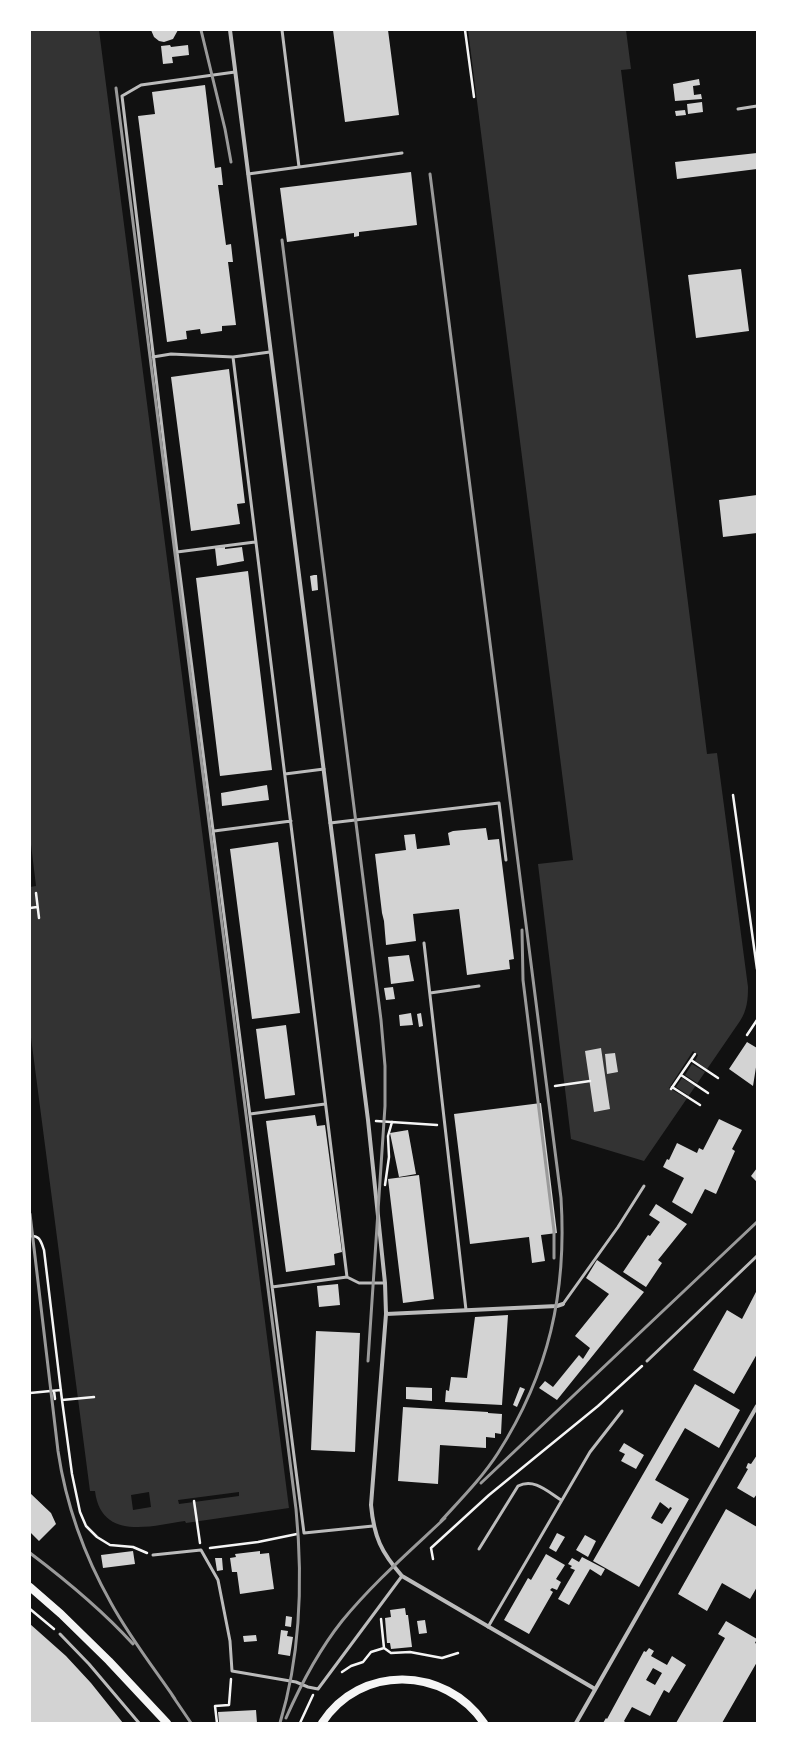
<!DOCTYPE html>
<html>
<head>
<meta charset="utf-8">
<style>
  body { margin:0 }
  #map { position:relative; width:787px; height:1753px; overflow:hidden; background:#111; font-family:"Public Sans",sans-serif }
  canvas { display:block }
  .frame { position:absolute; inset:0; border:31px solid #fff; pointer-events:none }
</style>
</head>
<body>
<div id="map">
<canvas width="787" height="1753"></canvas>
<div class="frame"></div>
</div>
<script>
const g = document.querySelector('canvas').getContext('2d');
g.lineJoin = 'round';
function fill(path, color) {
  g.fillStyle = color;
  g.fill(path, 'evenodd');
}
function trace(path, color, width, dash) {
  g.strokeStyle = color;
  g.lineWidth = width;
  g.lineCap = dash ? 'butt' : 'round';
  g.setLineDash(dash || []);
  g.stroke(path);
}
fill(new Path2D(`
  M30,30H99L289,1508L186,1523L185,1521C151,1526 101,1541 95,1491H90L30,1030V887L36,886L30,836Z
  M468,30H626L631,69L621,70L707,754L717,753L748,987C748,1000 747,1010 740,1021L644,1161L571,1139L538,864L573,860Z`), '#333');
fill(new Path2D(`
  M693,1051L698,1055L695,1061L707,1069L705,1072L692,1064L685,1075L697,1083L695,1086L682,1078L676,1087L688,1095L686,1098L669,1088Z
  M149,1492L151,1507L133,1510L131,1495Z
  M239,1492V1496L179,1504L178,1500Z`), '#111');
fill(new Path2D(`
  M151,30H178L173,39L164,42L159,41L154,37Z
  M333,30H388L399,115L345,122Z
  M170,45L171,47L188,45L189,55L172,57L173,63L163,64L161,46Z
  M699,79L700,85L693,86L694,95L701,94L702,99L675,101L673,84Z
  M205,85L215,168L221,167L223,185H218L226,245L231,244L233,262H228L236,325L222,326V331L201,334L200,329L186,331L187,339L167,342L138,116L155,114L152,92Z
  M702,102L703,112L688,114L687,104Z
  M685,110L686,115L676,116L675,111Z
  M757,153V169L677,179L675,162Z
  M411,172L417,225L359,232V236L354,237V233L287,242L280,188Z
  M741,269L749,331L696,338L688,275Z
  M229,369L245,503L237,504L240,524L191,531L171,377Z
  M757,495V533L723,537L719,500Z
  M225,547V549L242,547L244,561L217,566L215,548Z
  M248,571L272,770L220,776L196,578Z
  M314,575H317L318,590L312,591L310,576Z
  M267,785L269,800L222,806L221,793Z
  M486,828L488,840L499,839L514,959L509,960L510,969L467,975L459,909L413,914L416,941L386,945L384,921L382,913L375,854L406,850L404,835L415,834L417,849L450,845L448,833L453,831Z
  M278,842L300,1013L252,1019L230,849Z
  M409,955L414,981L391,984L388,957Z
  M393,987L395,999L386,1000L384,988Z
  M411,1013L413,1025L400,1026L399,1015Z
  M421,1013L423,1026L419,1027L417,1014Z
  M286,1025L295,1095L265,1099L256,1029Z
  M747,1042L757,1048V1061L753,1086L729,1069Z
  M601,1048L610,1109L594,1112L585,1051Z
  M615,1053L618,1072L607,1074L605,1054Z
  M541,1103L557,1233L541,1235L545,1261L532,1263L529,1237L470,1244L454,1114Z
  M315,1115L317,1126L325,1125L342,1252L334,1254L335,1265L286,1272L266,1121Z
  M719,1119L742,1130L732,1149L735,1151L716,1194L705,1189L692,1214L672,1202L684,1178L663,1167L667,1159L669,1160L677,1143L697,1153L699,1148L703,1150Z
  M408,1130L416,1174L399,1177L390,1133Z
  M757,1168V1182L751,1176Z
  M419,1175L434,1299L403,1303L388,1179Z
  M656,1204L687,1224L658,1260L662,1263L646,1287L623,1272L648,1235L650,1236L660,1222L649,1215Z
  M597,1260L644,1292L557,1400L539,1388L545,1381L553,1387L579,1355L583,1359L590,1348L575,1336L609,1294L586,1278Z
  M338,1284L340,1305L319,1307L317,1286Z
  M757,1290V1354L734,1394L693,1370L727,1310L742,1319Z
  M508,1315L502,1405L445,1402L446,1390L449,1391L451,1377L467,1378L475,1317Z
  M316,1331L360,1333L355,1452L311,1450Z
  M695,1384L740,1410L719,1448L685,1428L655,1480L689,1499L639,1587L593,1561ZM660,1502L669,1509L670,1507L672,1508L662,1524L651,1518Z
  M406,1387L432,1388V1401L406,1399Z
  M520,1387L525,1389L517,1407L513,1405Z
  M403,1407L488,1412V1413L502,1414L501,1434L495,1433V1438L486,1437V1448L440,1445L438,1484L398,1481Z
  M624,1443L644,1455L636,1469L621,1461L625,1454L619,1451Z
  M757,1455V1494L754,1498L737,1488L748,1469L746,1468L748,1463L751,1464Z
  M30,1493L51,1513L56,1524L39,1541L30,1532Z
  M726,1509L757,1527V1587L750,1599L722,1583L707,1611L678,1594Z
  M557,1533L565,1537L556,1552L549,1548Z
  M585,1535L596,1541L588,1557L576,1550Z
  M133,1551L135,1564L103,1568L101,1555Z
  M260,1551V1554L269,1553L274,1589L240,1594L237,1572H232L230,1558L236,1557L235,1554Z
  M546,1554L565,1565L556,1579L561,1582L557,1590L552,1588L550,1590L553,1592L529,1634L504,1620L528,1578L531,1580Z
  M582,1557L605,1569L601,1576L590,1569L569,1605L558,1599L575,1570L570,1568L572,1566L568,1564L572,1558L579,1562Z
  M215,1558H222L223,1570L217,1571Z
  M405,1608L406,1615H408L412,1647L391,1649L390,1643H387L385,1618L391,1617L390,1610Z
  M286,1616L292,1617L291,1627L285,1626Z
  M425,1620L427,1633L419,1634L417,1621Z
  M726,1621L757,1639L755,1643L757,1644V1662L722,1723H676L725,1638L718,1634Z
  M30,1624L66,1656L91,1683L123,1723H30Z
  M281,1630L288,1631L287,1636L293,1637L290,1656L278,1654Z
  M256,1635L257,1641L244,1642L243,1636Z
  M649,1648L654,1651L651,1656L667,1665L672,1656L686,1665L669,1693L664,1690L650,1716L632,1707L624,1721L626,1723H603L606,1718L607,1719L644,1651L646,1652ZM653,1668L662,1673L655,1685L646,1680Z
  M256,1710L257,1723H219L218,1712Z`), '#d3d3d3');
trace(new Path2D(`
  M465,30L474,97
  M733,795L757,969
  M36,893L39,918
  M30,908L37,907
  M747,1035L757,1020
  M691,1060L718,1078
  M681,1075L708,1093
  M555,1086L590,1081
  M672,1087L700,1105
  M671,1089L695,1054
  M376,1121L437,1125
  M385,1185L389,1157L388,1136L392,1122
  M30,1236C40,1235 41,1242 44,1250L62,1400L72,1474L80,1512L86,1526L97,1537L110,1545L133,1547L147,1553
  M54,1391L55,1399
  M30,1393L61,1390
  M62,1400L94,1397
  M194,1501L200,1543
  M210,1548L258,1542L297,1534
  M433,1559L431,1548L489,1495L598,1406L642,1366
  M30,1609L54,1629
  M381,1619L384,1648
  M342,1672L351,1666L363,1662L371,1652L384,1648L391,1653L410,1652L442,1658L458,1653
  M217,1723L215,1706L229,1705L231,1679
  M300,1723L313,1695`), '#f5f5f5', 2.5);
trace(new Path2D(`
  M282,30L299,167
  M235,72L141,85L122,96L177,552L304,1533L373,1526
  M738,109L757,106
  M248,174L402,153
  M153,357L171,354L233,357L270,352
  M233,357L347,1277
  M177,552L255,542
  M285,774L324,769
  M330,823L499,803L506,860
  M214,831L291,821
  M424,943L466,1310
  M430,993L479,986
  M250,1114L325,1104
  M272,1287L347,1277L359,1283H385
  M563,1304L618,1227L644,1186
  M647,1361L757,1256
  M479,1549L518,1486C534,1478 547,1491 561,1500
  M153,1555L201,1550L218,1580L230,1641L232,1671L296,1682L308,1687L318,1689L402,1576
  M488,1627L590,1452L622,1411
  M60,1634L89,1664L139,1723`), '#bcbcbc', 3);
trace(new Path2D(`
  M230,30L368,1120L385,1283L386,1314L371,1505C374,1537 381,1552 402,1576L595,1689
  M386,1314L557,1306L563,1304
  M576,1723L757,1406`), '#bcbcbc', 4);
trace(new Path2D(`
  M30,1587L61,1614L109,1661L167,1723
  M322,1723C360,1664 445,1666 484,1723`), '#f5f5f5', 8);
trace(new Path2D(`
  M201,30L225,129L231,162
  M116,88L296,1509C303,1581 301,1653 280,1723
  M430,174L561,1198C567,1292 549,1373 498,1453C482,1478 461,1499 441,1521
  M282,240L381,1020L385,1066V1106L368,1361
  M522,930L523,980L554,1231V1258
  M30,1214L58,1451C66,1505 84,1555 111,1603C129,1636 153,1667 175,1699
  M481,1483L757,1222
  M30,1553C67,1581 102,1610 133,1644
  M172,1695L191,1723
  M286,1718C301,1684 319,1650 342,1621C373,1583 410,1551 445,1518`), '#9a9a9a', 3);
</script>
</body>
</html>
